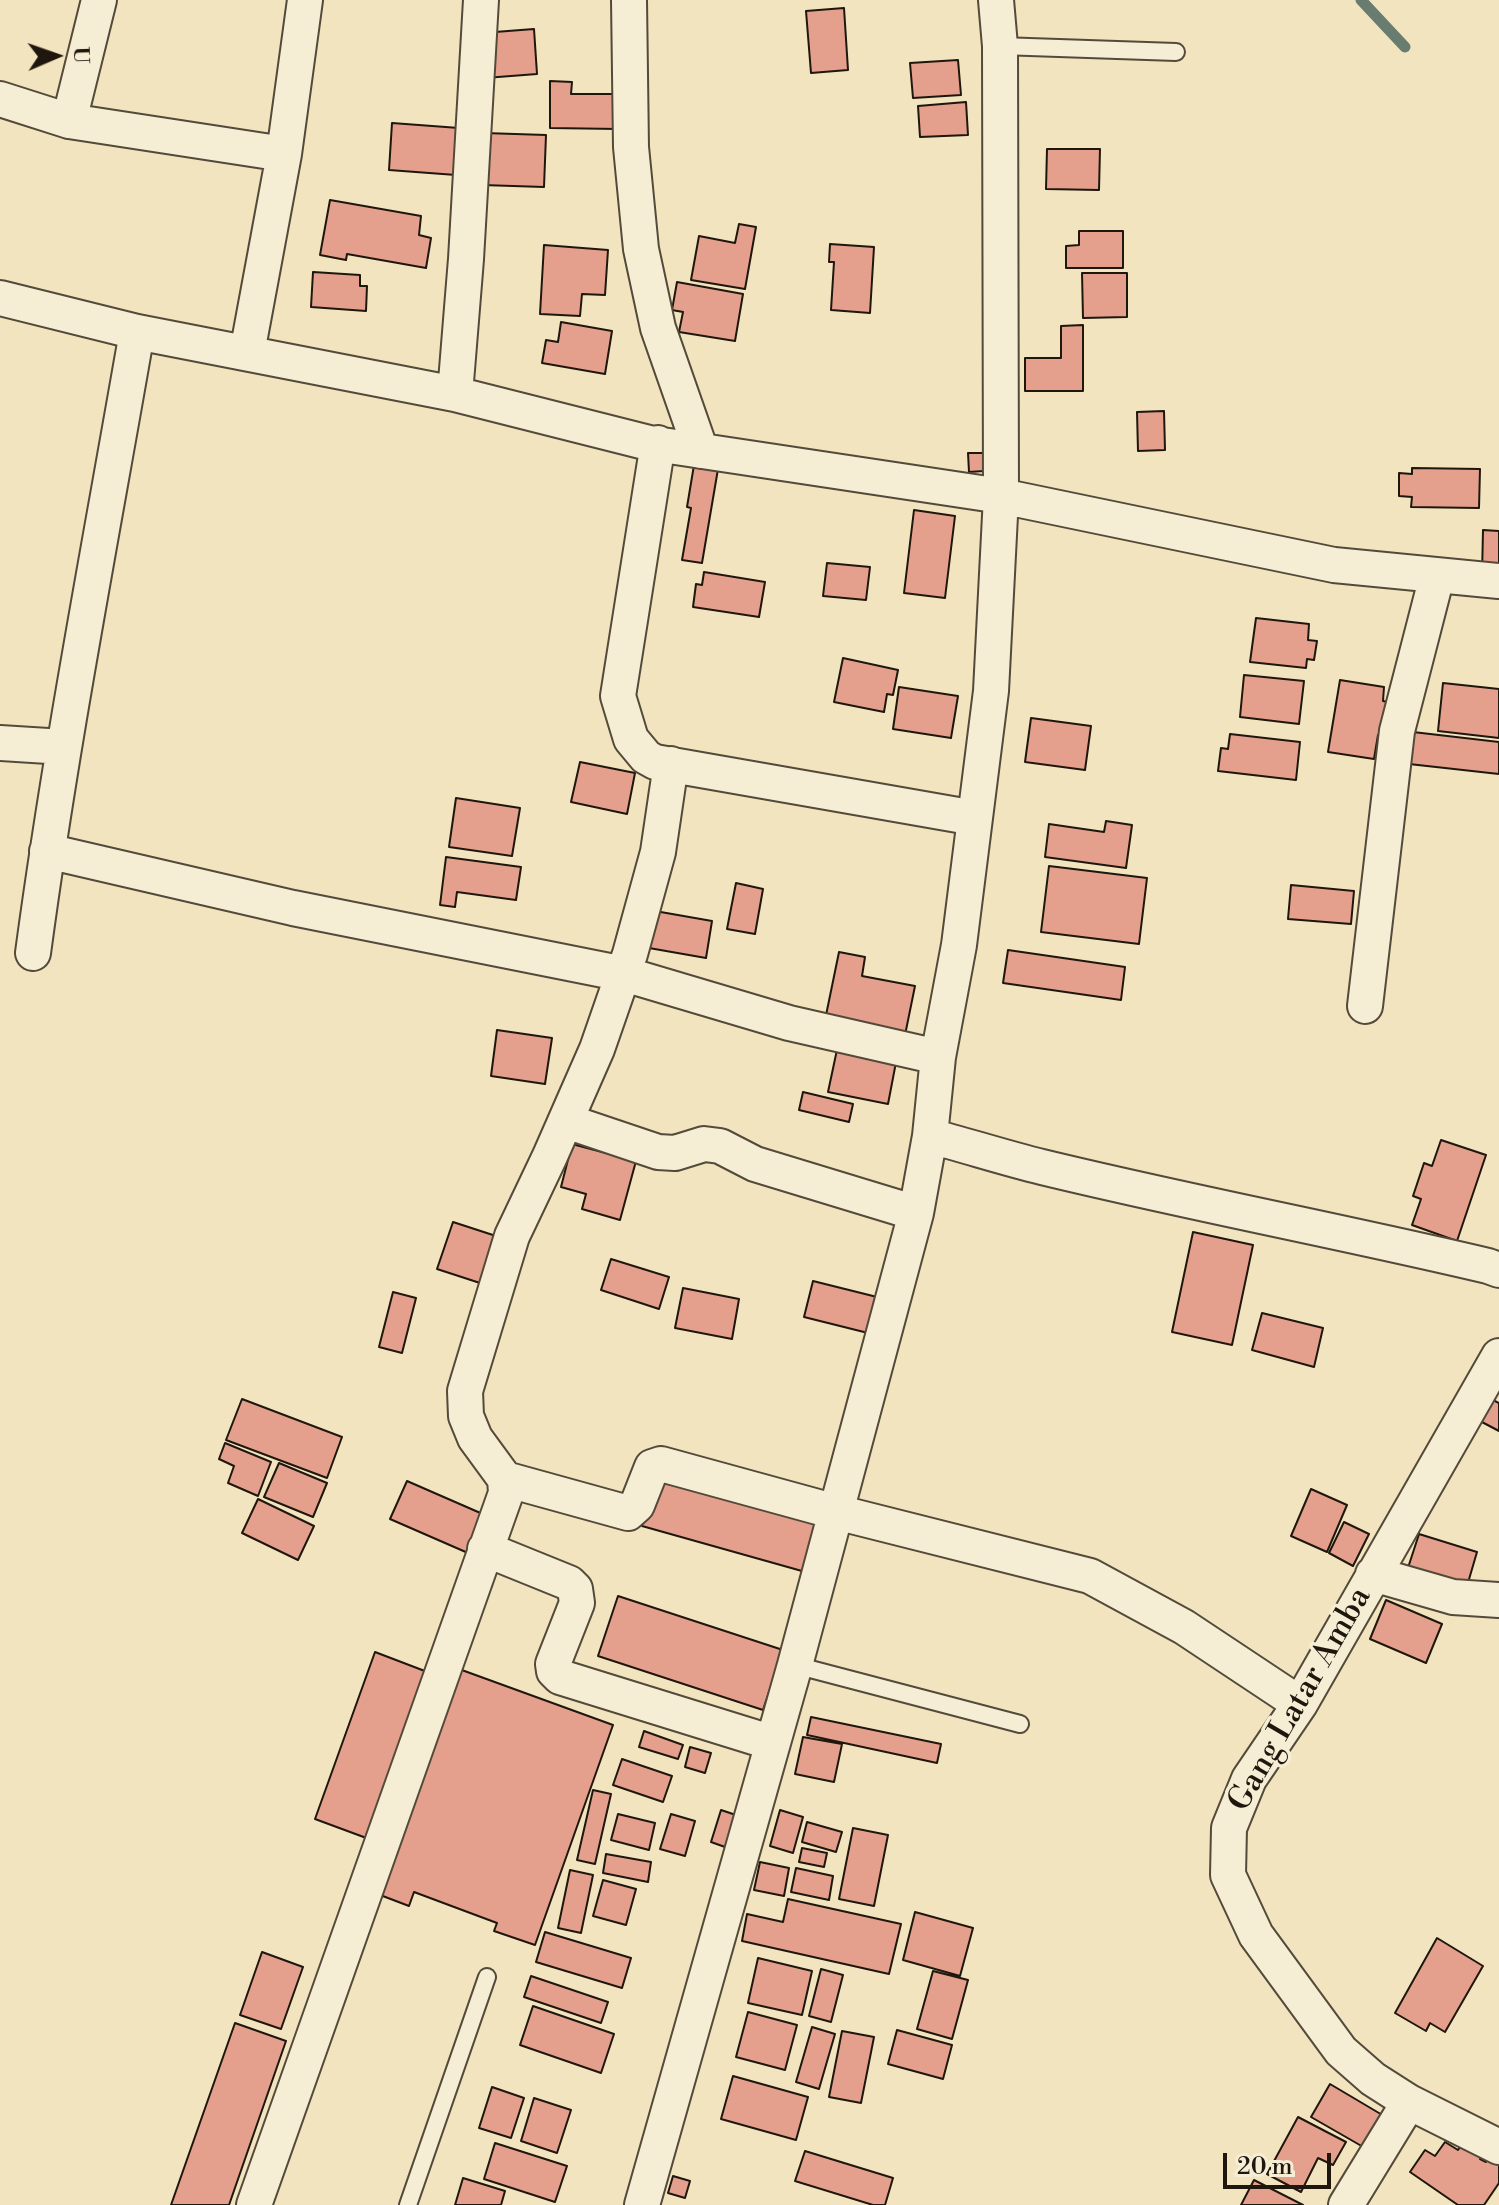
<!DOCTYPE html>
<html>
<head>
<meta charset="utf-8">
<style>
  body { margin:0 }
  #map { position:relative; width:1499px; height:2205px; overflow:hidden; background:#f1e4bf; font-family:"Libre Bodoni",serif }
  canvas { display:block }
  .north { position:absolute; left:16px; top:16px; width:80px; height:80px; -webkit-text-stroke:6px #f6edd5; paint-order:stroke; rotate:88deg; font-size:22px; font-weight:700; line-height:32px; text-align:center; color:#1f170d }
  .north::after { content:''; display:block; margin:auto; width:28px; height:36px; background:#1f170d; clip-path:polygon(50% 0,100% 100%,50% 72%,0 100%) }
  .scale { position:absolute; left:1223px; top:2153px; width:108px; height:36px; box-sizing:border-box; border:4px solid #1f170d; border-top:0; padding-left:10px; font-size:24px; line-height:28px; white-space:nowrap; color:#1f170d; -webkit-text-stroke:6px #f6edd5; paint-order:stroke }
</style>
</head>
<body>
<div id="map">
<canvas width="1499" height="2205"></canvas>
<div class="north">U</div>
<div class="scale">20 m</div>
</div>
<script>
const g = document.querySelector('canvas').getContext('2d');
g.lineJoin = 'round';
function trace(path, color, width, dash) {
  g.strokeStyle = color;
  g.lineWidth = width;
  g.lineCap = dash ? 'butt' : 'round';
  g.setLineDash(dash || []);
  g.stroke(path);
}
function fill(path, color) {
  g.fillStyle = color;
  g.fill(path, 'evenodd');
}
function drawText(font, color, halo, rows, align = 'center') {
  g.font = font + ' "Libre Bodoni",serif';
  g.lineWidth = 7;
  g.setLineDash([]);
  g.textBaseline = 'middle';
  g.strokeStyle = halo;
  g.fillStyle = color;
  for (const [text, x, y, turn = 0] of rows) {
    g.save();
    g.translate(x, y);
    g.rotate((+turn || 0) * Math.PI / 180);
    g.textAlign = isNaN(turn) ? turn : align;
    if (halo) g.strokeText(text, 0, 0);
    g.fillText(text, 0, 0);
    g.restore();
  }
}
trace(new Path2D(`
  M1361,0L1405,47`), '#697c70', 11);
const building = new Path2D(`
  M844,8L848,70L811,73L806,11Z
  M534,29L537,74L485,78L482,33Z
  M958,60L961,95L913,98L910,63Z
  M550,81L572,82L571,94H619L618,129L550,128Z
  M966,102L968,135L920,137L918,106Z
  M392,123L459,128L456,175L389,170Z
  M484,133L546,135L544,187L482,185Z
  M1047,149H1100L1099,190L1046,189Z
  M330,200L421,216L419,235L431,238L426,268L347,254L346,260L320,255Z
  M739,224L756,227L745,289L691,280L699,236L735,243Z
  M1079,231H1123V268H1066V246L1079,245Z
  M830,244L874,247L870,313L831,310L834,262H829Z
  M544,245L608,250L605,295L582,294L580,316L540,314Z
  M313,272L360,275V286H367L366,311L311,307Z
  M1082,273H1127V317L1083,318Z
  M677,282L743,294L735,341L679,332L683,312L672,310Z
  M561,322L612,331L605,374L542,363L546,340L558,342Z
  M1083,325V391H1025V358H1061V326Z
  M1164,411L1165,450L1138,451L1137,412Z
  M968,453H983L984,471L969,472Z
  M694,465L718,469L702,563L682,560L691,508L687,507Z
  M1412,468L1480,469L1479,508L1411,507L1412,497L1399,496V473L1412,474Z
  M914,510L955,516L945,598L904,593Z
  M1483,530L1499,531V576H1482Z
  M827,563L870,567L866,600L823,596Z
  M704,572L765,582L759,617L693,607L696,584L702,585Z
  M1256,618L1309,624L1308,640L1317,641L1314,660L1307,659L1306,668L1250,662Z
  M843,658L898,670L893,695L887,694L884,712L834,702Z
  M1244,675L1304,681L1299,724L1240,717Z
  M1340,680L1384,687L1383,701L1388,702L1383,736L1378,735L1374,759L1328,752Z
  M1443,683L1499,689V738L1438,731Z
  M899,687L958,696L951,738L893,729Z
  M1031,718L1091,726L1085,770L1025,762Z
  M1413,732L1499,742V774L1409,764Z
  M1230,734L1300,742L1296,780L1218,771L1221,748L1228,749Z
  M580,762L635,773L627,814L571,802Z
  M456,798L520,808L512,856L449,847Z
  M1106,821L1132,825L1126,868L1045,857L1049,824L1104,832Z
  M446,857L521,867L516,900L457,892L455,907L440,905Z
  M1049,866L1147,878L1139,944L1041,932Z
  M736,883L763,889L755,934L727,929Z
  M1291,885L1354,891L1351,924L1288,919Z
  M655,911L712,921L706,958L649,948Z
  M1008,950L1125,967L1121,1000L1003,983Z
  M839,952L865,957L862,976L915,986L904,1040L824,1025Z
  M497,1030L552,1038L545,1084L491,1076Z
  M838,1045L897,1057L888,1104L828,1092Z
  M803,1092L853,1104L849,1122L799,1110Z
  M1441,1140L1486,1155L1457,1241L1412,1225L1421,1199L1413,1196L1424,1163L1432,1166Z
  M572,1144L636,1161L620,1220L582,1209L586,1194L561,1187Z
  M453,1222L496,1236L480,1283L437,1269Z
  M1193,1232L1253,1245L1232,1345L1172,1332Z
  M611,1259L669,1277L659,1309L601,1290Z
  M813,1281L877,1297L868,1333L804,1317Z
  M683,1288L739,1299L732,1339L675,1328Z
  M393,1292L416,1298L402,1353L379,1347Z
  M1262,1313L1323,1328L1314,1367L1252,1350Z
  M242,1399L342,1437L327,1478L226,1440Z
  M1491,1399L1499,1403V1431L1480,1421Z
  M225,1443L271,1462L258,1496L228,1483L234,1466L219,1459Z
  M279,1463L327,1483L313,1517L264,1497Z
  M659,1465L826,1512L809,1573L642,1526Z
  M407,1481L485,1515L468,1553L390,1519Z
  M1311,1489L1347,1505L1327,1552L1291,1536Z
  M258,1499L314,1526L298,1560L242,1533Z
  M1344,1522L1369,1534L1353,1566L1329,1553Z
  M1419,1534L1477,1552L1465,1593L1406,1574Z
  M618,1596L783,1650L763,1710L598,1656Z
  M1386,1600L1442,1624L1426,1663L1370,1639Z
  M375,1652L430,1673L369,1839L315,1819Z
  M448,1665L613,1725L535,1945L494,1931L497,1923L414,1892L409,1906L367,1890Z
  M811,1717L941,1744L937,1763L807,1735Z
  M644,1731L683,1745L678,1759L639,1747Z
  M803,1737L842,1744L834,1782L795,1774Z
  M690,1747L711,1753L705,1773L685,1767Z
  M622,1759L672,1776L663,1802L613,1785Z
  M593,1790L611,1794L595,1864L577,1860Z
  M721,1810L736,1815L725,1847L711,1842Z
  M780,1810L803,1817L793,1853L770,1846Z
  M618,1814L655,1823L649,1850L611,1840Z
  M671,1814L695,1821L685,1856L660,1849Z
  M807,1822L842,1832L836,1852L802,1842Z
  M853,1828L888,1835L874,1906L839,1899Z
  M802,1848L827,1853L824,1867L799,1862Z
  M606,1854L651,1862L648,1882L603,1873Z
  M760,1862L789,1868L784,1896L754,1890Z
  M796,1868L833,1876L829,1900L791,1892Z
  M570,1870L593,1875L581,1933L558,1928Z
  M603,1880L636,1889L626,1925L593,1916Z
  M788,1899L901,1924L889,1974L742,1941L747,1914L783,1922Z
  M915,1912L973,1928L960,1976L903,1960Z
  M545,1932L631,1958L622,1988L536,1962Z
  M1437,1938L1483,1966L1445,2032L1430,2023L1426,2031L1395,2013Z
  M262,1952L303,1967L281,2029L240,2015Z
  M758,1958L812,1971L802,2015L748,2003Z
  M821,1969L843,1975L831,2022L809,2016Z
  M933,1971L968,1980L952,2039L917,2029Z
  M531,1976L608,2002L601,2023L524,1997Z
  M533,2006L614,2034L601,2073L520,2045Z
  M748,2012L797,2025L785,2070L736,2057Z
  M235,2023L286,2041L229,2205H171Z
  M812,2027L835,2034L819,2089L796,2082Z
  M897,2030L952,2045L943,2079L888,2064Z
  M842,2031L874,2037L861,2103L829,2097Z
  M733,2076L808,2097L796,2140L721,2119Z
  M1330,2084L1384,2116L1365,2148L1311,2117Z
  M492,2087L524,2098L511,2138L479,2128Z
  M534,2098L571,2110L557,2153L521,2141Z
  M1298,2117L1346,2142L1333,2165L1318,2158L1301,2192L1267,2174Z
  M1468,2136L1487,2149L1480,2159L1486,2162L1493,2151L1499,2155V2183L1484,2205H1458L1410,2172L1425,2150L1435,2156L1445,2142L1458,2150Z
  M495,2143L567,2166L555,2202L484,2179Z
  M805,2151L893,2178L885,2205H873L795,2181Z
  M673,2176L690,2181L685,2198L668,2193Z
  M463,2178L505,2191L501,2205H455Z
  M1254,2180L1303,2205H1241Z`);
fill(building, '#e4a08d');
trace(building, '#1f170d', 2);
const lane = new Path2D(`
  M1000,46L1176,52
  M795,1665L1020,1724
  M408,2205L487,1977`);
const street = new Path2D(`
  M629,0L631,147L641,249L658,328L701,451
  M0,99L69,121L284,154
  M69,121L99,0
  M0,298L137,332L455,394L649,443L1001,496L1334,565L1499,581
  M247,353L284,154L305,0
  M455,394L466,259L481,0
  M658,443L618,696L631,739L646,757L655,762L975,818
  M0,743L64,747
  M47,851L293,908L624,974L789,1023L938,1057
  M33,953C61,745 101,539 137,332
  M1365,1006L1397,731L1437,576
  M566,1121L658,1152L675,1153L704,1144L720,1146L755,1164L916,1213
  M930,1136C968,1146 1005,1158 1042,1167C1190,1203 1340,1231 1488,1266L1499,1270
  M1499,1356L1300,1704L1249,1779L1229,1828L1228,1875L1256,1935L1341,2051L1373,2079L1409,2102L1499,2147
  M505,1479L628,1513L637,1505L652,1467L661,1464L836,1512L1090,1576L1184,1627L1300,1704
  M485,1549L569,1583L575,1589L577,1603L553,1664L554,1671L560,1677L773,1743
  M1373,1574L1453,1597L1499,1600
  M254,2205L506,1493L505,1479L475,1438L466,1416L465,1391L512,1236L550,1156L597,1049L630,954L658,852L671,764
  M642,2205L795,1665L916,1213L930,1136L938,1057L959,945L991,691L1001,496L1000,46L996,0
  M1346,2205L1409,2102`);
trace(lane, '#544a3a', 20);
trace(street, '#544a3a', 38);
trace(lane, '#f6edd5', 16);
trace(street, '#f6edd5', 34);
drawText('32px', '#1f170d', '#f6edd5', [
  ["Gang Latar Amba",1301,1700,-60]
]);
</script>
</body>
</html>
